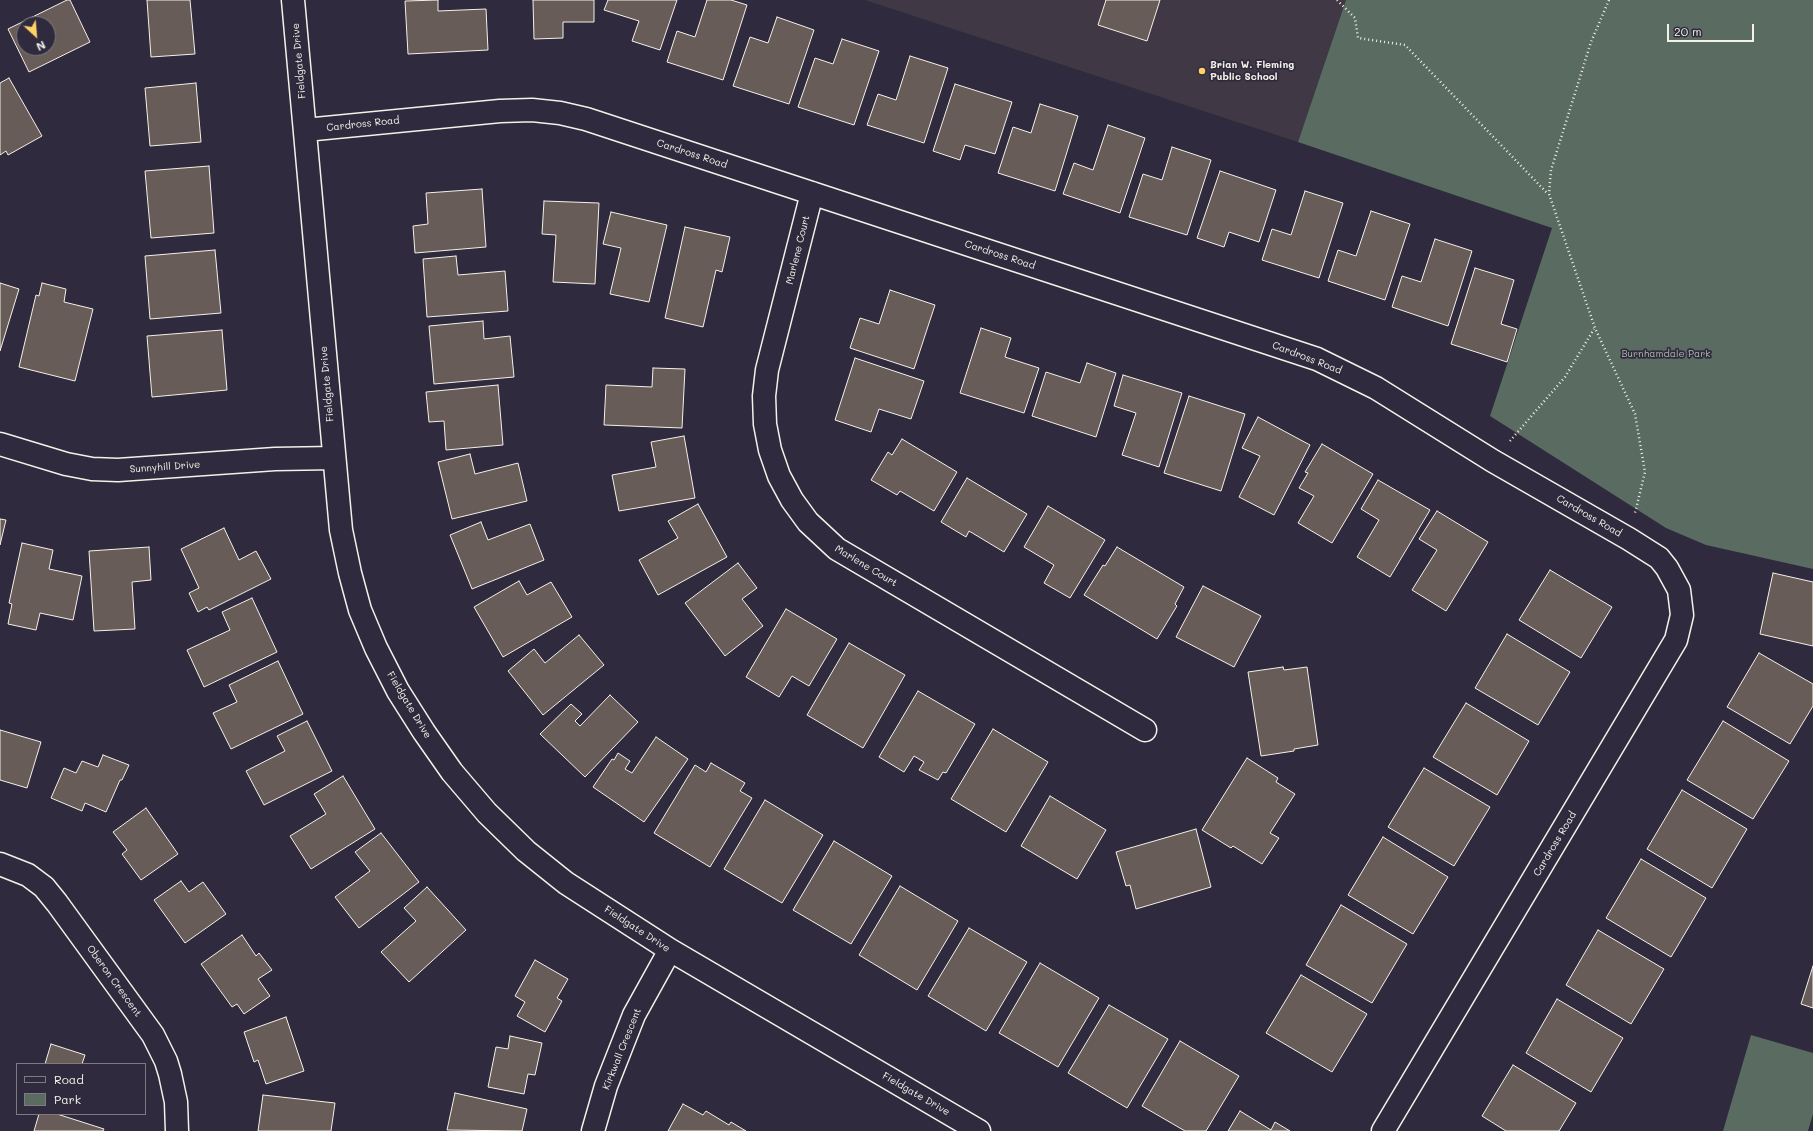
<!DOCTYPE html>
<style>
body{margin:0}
#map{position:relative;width:1813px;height:1131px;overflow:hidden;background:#2f2a3d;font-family:Mali,sans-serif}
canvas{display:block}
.legend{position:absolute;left:16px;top:1063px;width:130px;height:52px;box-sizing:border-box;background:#2f2a3d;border:1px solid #7e7a81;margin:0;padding:5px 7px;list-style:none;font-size:12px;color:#f4f1e8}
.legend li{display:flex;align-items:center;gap:8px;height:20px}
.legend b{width:20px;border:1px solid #7e7a81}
.north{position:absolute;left:16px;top:16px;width:40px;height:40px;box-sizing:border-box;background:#2f2a3d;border:1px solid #7e7a81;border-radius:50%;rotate:154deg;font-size:11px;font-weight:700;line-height:16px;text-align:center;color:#f4f1e8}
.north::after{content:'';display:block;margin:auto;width:14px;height:18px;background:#ffd166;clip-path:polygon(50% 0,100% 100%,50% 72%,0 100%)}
.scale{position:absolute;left:1667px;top:24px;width:87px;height:18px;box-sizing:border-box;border:2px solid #f4f1e8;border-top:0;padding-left:5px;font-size:12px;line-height:14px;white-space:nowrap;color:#f4f1e8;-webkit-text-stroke:3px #2f2a3d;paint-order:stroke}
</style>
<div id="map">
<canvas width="1813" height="1131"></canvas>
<ul class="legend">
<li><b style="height:5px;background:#2f2a3d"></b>Road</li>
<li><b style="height:11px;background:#5a6b62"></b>Park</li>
</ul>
<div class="north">N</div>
<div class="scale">20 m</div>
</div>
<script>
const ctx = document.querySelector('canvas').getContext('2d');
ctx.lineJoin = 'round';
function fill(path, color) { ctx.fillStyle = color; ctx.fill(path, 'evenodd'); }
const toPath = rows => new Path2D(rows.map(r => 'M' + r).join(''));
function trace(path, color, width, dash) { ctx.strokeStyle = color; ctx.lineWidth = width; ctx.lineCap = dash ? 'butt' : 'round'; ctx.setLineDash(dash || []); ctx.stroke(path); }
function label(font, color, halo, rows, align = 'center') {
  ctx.font = font + ' Mali,sans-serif'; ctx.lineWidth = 3.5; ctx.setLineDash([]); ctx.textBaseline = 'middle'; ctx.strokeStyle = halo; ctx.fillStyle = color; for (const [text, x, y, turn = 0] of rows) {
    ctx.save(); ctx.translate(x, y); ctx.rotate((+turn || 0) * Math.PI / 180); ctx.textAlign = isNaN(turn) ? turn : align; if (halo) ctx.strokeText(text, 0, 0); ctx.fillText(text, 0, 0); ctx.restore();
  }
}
fill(toPath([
 [865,0,1346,0,1298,142]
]), '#403945');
fill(toPath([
 [1346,0,1813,0,1813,569,1706,545,1666,528,1490,416,1552,228,1298,142],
 [1751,1035,1813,1053,1813,1114,1808,1131,1723,1131]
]), '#5a6b62');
const building = toPath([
 [67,0,70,0,90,42,29,72,8,29,67,0],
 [24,24,48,24,48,48,24,48,24,24],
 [147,0,190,0,195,54,151,57,147,0],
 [438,0,438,11,486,9,488,50,408,54,405,1,438,0],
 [533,0,594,0,594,22,563,22,563,38,534,39,533,0],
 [608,0,677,0,660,50,632,41,639,21,604,10,608,0],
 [707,0,731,0,747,5,723,80,667,62,677,31,695,37,707,0],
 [1106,0,1160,0,1147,41,1098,25,1106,0],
 [777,17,814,30,789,104,733,86,750,37,768,43,777,17],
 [842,39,879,51,854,125,798,107,815,58,833,64,842,39],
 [910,56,948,68,924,143,867,125,878,94,896,100,910,56],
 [9,78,42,136,8,155,6,151,0,155,0,83,9,78],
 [196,83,201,142,150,146,145,88,196,83],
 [955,84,1012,102,995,154,965,145,960,160,933,151,955,84],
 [1040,104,1078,116,1055,191,998,173,1013,127,1031,133,1040,104],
 [1108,125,1145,138,1120,213,1063,194,1074,163,1093,170,1108,125],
 [1172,147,1211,160,1187,235,1129,217,1143,174,1162,180,1172,147],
 [209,166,214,233,151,238,145,171,209,166],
 [1220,171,1276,190,1259,242,1229,232,1224,247,1197,238,1220,171],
 [482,189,486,247,415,253,413,226,428,224,426,193,482,189],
 [1305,191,1343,203,1319,278,1262,260,1272,229,1291,235,1305,191],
 [544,201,599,203,595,284,553,282,556,235,542,234,544,201],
 [1371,211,1410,224,1385,300,1328,281,1338,250,1356,256,1371,211],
 [611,212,667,225,649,302,610,294,621,248,603,244,611,212],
 [685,227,730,237,722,272,716,270,703,327,665,318,685,227],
 [1435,239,1472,251,1448,326,1392,307,1402,276,1421,282,1435,239],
 [215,250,221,313,150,319,145,256,215,250],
 [456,256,458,275,505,271,508,311,427,317,423,259,456,256],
 [1475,268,1514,280,1501,324,1517,329,1507,362,1451,344,1475,268],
 [0,283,19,289,0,351,0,283],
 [42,283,66,289,64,302,93,309,75,381,19,367,36,295,39,296,42,283],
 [890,290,935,305,914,369,850,348,860,318,879,324,890,290],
 [483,321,484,339,510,336,514,377,434,384,429,326,483,321],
 [981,328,1011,338,1005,357,1039,368,1024,413,960,393,981,328],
 [222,330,227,390,152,397,147,336,222,330],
 [855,358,924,381,911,419,879,409,871,432,835,420,855,358],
 [1087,363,1116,373,1096,437,1032,416,1046,372,1080,383,1087,363],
 [653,368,685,369,682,428,604,425,606,385,652,387,653,368],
 [1123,375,1182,393,1159,467,1122,455,1136,413,1114,406,1123,375],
 [498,385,503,445,446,450,444,421,429,422,426,392,498,385],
 [1189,396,1245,414,1221,491,1164,473,1189,396],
 [1258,417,1310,445,1274,515,1239,497,1260,456,1242,448,1258,417],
 [684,436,695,498,619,511,612,475,656,467,651,442,684,436],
 [902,439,957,472,934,511,900,491,897,495,871,480,888,452,892,455,902,439],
 [1322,444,1373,474,1332,543,1298,523,1314,496,1299,488,1308,473,1305,472,1322,444],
 [470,454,475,474,518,463,527,501,452,519,438,462,470,454],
 [967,478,1027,514,1004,552,969,531,966,537,941,522,967,478],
 [1378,480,1430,510,1390,577,1357,557,1379,520,1361,509,1378,480],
 [698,504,727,557,658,595,639,560,678,538,668,521,698,504],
 [1048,506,1105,540,1070,598,1044,583,1054,565,1024,547,1048,506],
 [1437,511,1488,542,1446,611,1412,590,1437,550,1419,539,1437,511],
 [0,519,6,520,0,545,0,519],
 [481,522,488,540,530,524,544,560,472,589,450,535,481,522],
 [224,528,239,560,256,551,271,579,209,610,207,607,198,612,189,593,199,588,181,549,224,528],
 [22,543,53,550,49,569,82,576,73,620,40,613,36,630,8,624,12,604,9,603,22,543],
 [149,547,151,580,132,582,135,629,94,631,89,551,149,547],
 [1117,547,1184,587,1175,604,1177,606,1157,639,1084,595,1103,565,1105,566,1117,547],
 [738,563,757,588,742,599,763,626,725,656,685,603,738,563],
 [1550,570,1612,607,1581,658,1519,620,1550,570],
 [1773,573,1813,582,1813,646,1760,634,1773,573],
 [519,581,527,595,551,582,572,617,503,657,474,607,519,581],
 [1203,586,1261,616,1234,667,1176,637,1203,586],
 [252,598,277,652,204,687,187,650,230,630,222,612,252,598],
 [786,609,837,639,809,686,792,676,779,697,746,677,786,609],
 [1507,634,1570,672,1538,725,1475,688,1507,634],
 [579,635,604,665,543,715,508,671,534,649,545,663,579,635],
 [849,643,905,675,863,748,807,715,849,643],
 [1759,653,1813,684,1813,706,1790,744,1727,707,1759,653],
 [278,661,303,714,231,749,213,713,237,702,229,685,278,661],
 [1283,667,1284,670,1307,667,1318,745,1294,749,1294,751,1261,756,1248,672,1283,667],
 [918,691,975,724,946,773,943,772,938,780,919,770,924,762,914,756,904,772,879,757,918,691],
 [610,695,638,722,585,777,540,734,571,704,582,714,575,721,580,726,610,695],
 [1466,703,1529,741,1497,795,1433,757,1466,703],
 [307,721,332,771,264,805,246,771,285,751,277,736,307,721],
 [1723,721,1789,761,1753,819,1687,780,1723,721],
 [993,729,1048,762,1006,832,951,799,993,729],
 [0,730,41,742,27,788,0,780,0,730],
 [656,737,688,759,644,822,593,787,612,759,614,760,618,753,630,761,625,769,632,773,656,737],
 [103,755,129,765,122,780,120,780,106,812,85,803,82,811,51,798,64,768,76,773,82,761,98,767,103,755],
 [1247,758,1278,778,1276,782,1295,794,1270,833,1279,838,1262,864,1233,846,1231,848,1202,830,1247,758],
 [711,763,745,783,740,791,752,798,710,867,654,833,695,765,706,772,711,763],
 [1424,768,1490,807,1454,866,1388,827,1424,768],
 [343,776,375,829,311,869,290,836,326,814,314,794,343,776],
 [1682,790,1747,829,1712,888,1647,849,1682,790],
 [1050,796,1106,830,1077,879,1021,846,1050,796],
 [765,800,823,835,782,903,724,869,765,800],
 [146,808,178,854,141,880,122,854,127,850,113,832,146,808],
 [1196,829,1211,887,1136,909,1130,885,1126,886,1116,852,1196,829],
 [381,833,419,882,359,928,335,897,370,871,355,852,381,833],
 [1383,837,1448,877,1413,934,1348,895,1383,837],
 [834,841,892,876,851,944,793,910,834,841],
 [1641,859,1706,898,1671,957,1606,918,1641,859],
 [181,881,189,892,203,882,226,914,185,943,154,900,181,881],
 [900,886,958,921,917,990,859,955,900,886],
 [427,887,466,930,409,982,381,952,416,921,404,908,427,887],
 [1341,905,1407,944,1372,1003,1306,965,1341,905],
 [969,928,1027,962,986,1031,928,996,969,928],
 [1598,930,1664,969,1631,1024,1566,985,1598,930],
 [242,935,256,956,259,953,272,970,258,979,270,996,244,1014,237,1004,232,1007,201,964,242,935],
 [535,960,568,979,557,998,562,1001,545,1032,517,1016,525,1002,515,996,535,960],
 [1040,963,1099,998,1058,1067,999,1033,1040,963],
 [1813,966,1813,1008,1801,1004,1813,966],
 [1301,975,1367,1014,1332,1072,1266,1033,1301,975],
 [1557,999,1623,1038,1591,1092,1526,1053,1557,999],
 [1109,1005,1168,1039,1127,1108,1068,1073,1109,1005],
 [286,1017,304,1071,266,1084,258,1060,254,1062,244,1032,286,1017],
 [510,1036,542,1043,535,1075,528,1074,524,1094,488,1087,496,1047,508,1049,510,1036],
 [1180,1041,1239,1076,1206,1131,1185,1131,1142,1106,1180,1041],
 [51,1044,85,1055,82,1064,45,1064,51,1044],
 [1513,1065,1576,1103,1559,1131,1506,1131,1482,1116,1513,1065],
 [455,1093,527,1109,522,1131,447,1130,455,1093],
 [263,1095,335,1103,331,1131,258,1131,263,1095],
 [683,1104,703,1115,706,1111,729,1125,731,1122,746,1131,668,1131,683,1104],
 [1240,1111,1271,1130,1275,1122,1290,1131,1228,1131,1240,1111],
 [39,1114,57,1114,104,1129,103,1131,34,1131,39,1114]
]);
fill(building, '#675c57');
trace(building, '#f4f1e8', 1);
const minor = toPath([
 [293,0,341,530,350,573,360,610,376,648,398,691,424,732,452,772,487,813,526,851,566,883,670,950,979,1131],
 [305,130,500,111,532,110,560,113,586,119,1317,359,1376,388,1493,461,1629,539,1659,558,1667,568,1679,590,1682,615,1676,640,1383,1131],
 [812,193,767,370,764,396,765,424,770,450,779,476,792,500,808,522,837,549,1145,730],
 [0,444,66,464,92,469,118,470,275,459,334,458],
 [0,864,28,875,44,887,57,903,153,1035,166,1061,170,1074,176,1102,177,1131],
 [593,1131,606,1086,634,1015,670,950]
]);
trace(minor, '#f4f1e8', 25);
trace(toPath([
 [1337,0,1355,18,1358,38,1405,45,1548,194],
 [1609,0,1591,42,1551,170,1549,194,1595,328,1635,414,1645,472,1635,513],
 [1510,441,1565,377,1594,329]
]), '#f4f1e8', 2.5, [1, 3]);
trace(minor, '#2f2a3d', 22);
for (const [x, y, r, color] of [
 [1202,71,4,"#ffd166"]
]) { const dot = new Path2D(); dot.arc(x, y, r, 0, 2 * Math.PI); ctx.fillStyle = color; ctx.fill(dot); trace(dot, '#2f2a3d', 1.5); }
label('10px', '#f4f1e8', '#2f2a3d', [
 ["Fieldgate Drive",299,61,-95],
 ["Cardross Road",363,124,-6],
 ["Cardross Road",692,154,18],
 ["Marlene Court",798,250,-76],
 ["Cardross Road",1000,255,18],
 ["Cardross Road",1307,358,21],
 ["Fieldgate Drive",327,384,-95],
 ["Sunnyhill Drive",165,467,-4],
 ["Cardross Road",1589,516,30],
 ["Marlene Court",866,566,31],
 ["Fieldgate Drive",409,705,59],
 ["Cardross Road",1555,844,-59],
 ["Fieldgate Drive",637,929,33],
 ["Oberon Crescent",114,981,54],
 ["Kirkwall Crescent",622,1049,-68],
 ["Fieldgate Drive",916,1094,30]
]);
label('bold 10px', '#f4f1e8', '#2f2a3d', [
 ["Brian W. Fleming",1210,65],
 ["Public School",1210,77]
], 'left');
label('10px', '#afb5ac', '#2f2a3d', [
 ["Burnhamdale Park",1666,354]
]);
</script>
